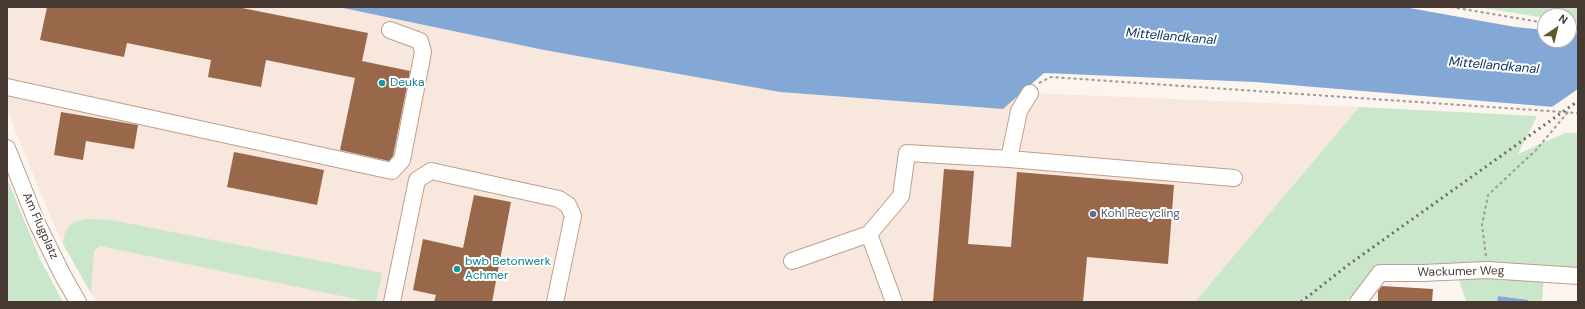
<!DOCTYPE html>
<style>
body{margin:0}
#map{position:relative;width:1585px;height:309px;overflow:hidden;background:#fbf4ef;font-family:"DM Sans",sans-serif}
canvas{display:block}
.frame{position:absolute;inset:0;border:8px solid #463931;pointer-events:none}
.north{position:absolute;left:1537px;top:8px;width:40px;height:40px;box-sizing:border-box;background:#fff;border:1px solid #b5b0ad;border-radius:50%;rotate:35deg;font-size:11px;font-weight:700;line-height:16px;text-align:center;color:#463931}
.north::after{content:'';display:block;margin:auto;width:14px;height:18px;background:#595d2b;clip-path:polygon(50% 0,100% 100%,50% 72%,0 100%)}
</style>
<div id="map">
<canvas width="1585" height="309"></canvas>
<div class="frame"></div>
<div class="north">N</div>
</div>
<script>
const ctx = document.querySelector('canvas').getContext('2d');
ctx.lineJoin = 'round';
function fill(path, color) { ctx.fillStyle = color; ctx.fill(path, 'evenodd'); }
const toPath = rows => new Path2D(rows.map(r => 'M' + r).join(''));
function trace(path, color, width, dash) { ctx.strokeStyle = color; ctx.lineWidth = width; ctx.lineCap = dash ? 'butt' : 'round'; ctx.setLineDash(dash || []); ctx.stroke(path); }
function label(font, color, halo, rows, align = 'center') {
  ctx.font = font + ' "DM Sans",sans-serif'; ctx.lineWidth = 4; ctx.setLineDash([]); ctx.textBaseline = 'middle'; ctx.strokeStyle = halo; ctx.fillStyle = color; for (const [text, x, y, turn = 0] of rows) {
    ctx.save(); ctx.translate(x, y); ctx.rotate((+turn || 0) * Math.PI / 180); ctx.textAlign = isNaN(turn) ? turn : align; if (halo) ctx.strokeText(text, 0, 0); ctx.fillText(text, 0, 0); ctx.restore();
  }
}
fill(toPath([
 [7,7,338,7,544,50,780,92,1002,109,1020,93,1030,93,1359,107,1195,302,96,302,63,244,47,208,7,110]
]), '#f7e7dd');
fill(toPath([
 [1478,7,1578,7,1578,23,1569,22,1569,16,1545,16,1545,18],
 [1359,107,1537,116,1518,154,1565,133,1578,133,1578,276,1544,274,1542,302,1528,302,1528,300,1498,296,1497,302,1466,302,1457,273,1377,274,1345,302,1195,302],
 [7,178,40,259,63,302,7,302],
 [84,219,111,220,382,273,376,302,370,302,100,246,94,251,91,293,63,244,65,233,71,224]
]), '#cae7cb');
fill(toPath([
 [338,7,1404,7,1515,27,1545,30,1545,40,1569,40,1569,32,1578,33,1578,109,1255,82,1044,73,1003,109,780,92,544,50],
 [1498,296,1528,300,1528,302,1497,302]
]), '#83a8d6');
fill(toPath([
 [1578,89,1578,108,1574,111,1549,109]
]), '#fbf4ef');
fill(toPath([
 [47,7,237,7,368,33,362,61,410,71,393,156,389,161,340,150,355,78,266,60,261,87,208,77,211,60,127,43,124,57,40,40],
 [61,112,138,125,134,149,86,141,83,160,54,155],
 [234,152,324,170,317,205,227,187],
 [944,169,974,171,968,244,1011,247,1017,172,1174,185,1168,264,1087,257,1083,302,933,302],
 [474,195,511,202,492,302,434,302,436,295,413,290,423,239,463,248],
 [1382,286,1433,289,1432,302,1378,302,1378,291]
]), '#996749');
const minor = toPath([
 [7,87,392,171,402,160,423,52,420,41,390,30],
 [7,148,37,223,62,274,78,302],
 [1009,159,1019,111,1030,93],
 [869,234,901,196,907,153,1009,159,1234,178],
 [792,261,869,234,894,302],
 [392,302,417,180,431,171,559,199,568,205,573,216,555,302],
 [1358,302,1380,273,1423,273,1487,270,1578,276]
]);
trace(minor, '#be9f8b', 18);
trace(toPath([
 [1451,7,1545,23],
 [1569,27,1578,28],
 [1039,83,1051,77,1578,113],
 [1486,256,1482,225,1488,195,1536,150,1568,112]
]), '#a29892', 2, [3, 3]);
trace(minor, '#fff', 16);
trace(toPath([
 [1301,302,1348,265,1578,101]
]), '#756a62', 3, [2, 4]);
for (const [x, y, r, color] of [
 [382,83,4,"#0f9aa8"],
 [1093,214,4,"#5c6f8a"],
 [457,269,4,"#0f9aa8"]
]) { const dot = new Path2D(); dot.arc(x, y, r, 0, 2 * Math.PI); ctx.fillStyle = color; ctx.fill(dot); trace(dot, '#fff', 1.5); }
label('12px', '#0d838f', '#fff', [
 ["Deuka",390,83],
 ["bwb Betonwerk",465,262],
 ["Achmer",465,276]
], 'left');
label('12px', '#4e5e75', '#fff', [
 ["Kohl Recycling",1101,214]
], 'left');
label('12px', '#463931', '#fff', [
 ["Am Flugplatz",40,226,66],
 ["Wackumer Weg",1461,272,-1]
]);
label('italic 13px', '#0c335d', '#fff', [
 ["Mittellandkanal",1171,37,5],
 ["Mittellandkanal",1494,66,5]
]);
</script>
